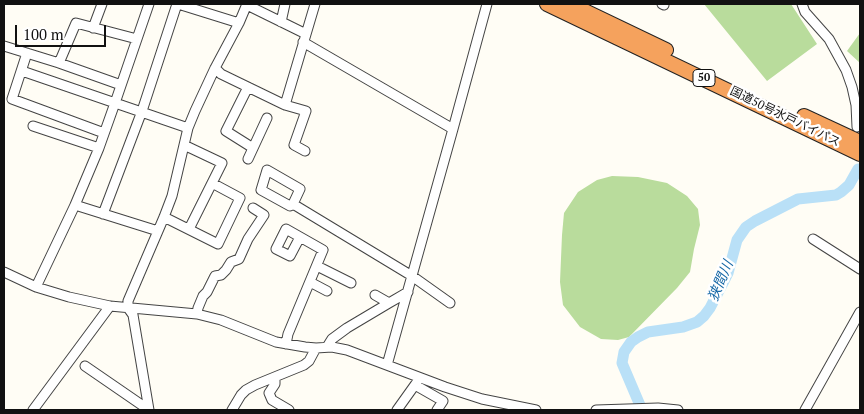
<!DOCTYPE html>
<meta charset="utf-8">
<style>
body{margin:0}
#map{position:relative;width:864px;height:414px;overflow:hidden;background:#fffdf5;font-family:"PT Serif",serif}
canvas{display:block}
.frame{position:absolute;inset:0;border:5px solid #111;pointer-events:none}
.scale{position:absolute;left:15px;top:25px;width:91px;height:22px;box-sizing:border-box;border:2px solid #111;border-top:0;padding-left:6px;font-size:15px;line-height:18px;white-space:nowrap;color:#111;-webkit-text-stroke:4px #fff;paint-order:stroke}
</style>
<div id="map">
<canvas width="864" height="414"></canvas>
<div class="frame"></div>
<div class="scale">100 m</div>
</div>
<script>
const ctx = document.querySelector('canvas').getContext('2d');
ctx.lineJoin = 'round';
function fill(path, color) { ctx.fillStyle = color; ctx.fill(path, 'evenodd'); }
const toPath = rows => new Path2D(rows.map(r => 'M' + r).join(''));
function trace(path, color, width, dash) { ctx.strokeStyle = color; ctx.lineWidth = width; ctx.lineCap = dash ? 'butt' : 'round'; ctx.setLineDash(dash || []); ctx.stroke(path); }
function label(font, color, halo, rows, align = 'center') {
  ctx.font = font + ' "PT Serif","Noto Sans JP",serif'; ctx.lineWidth = 5; ctx.setLineDash([]); ctx.textBaseline = 'middle'; ctx.strokeStyle = halo; ctx.fillStyle = color; for (const [text, x, y, turn = 0] of rows) {
    ctx.save(); ctx.translate(x, y); ctx.rotate((+turn || 0) * Math.PI / 180); ctx.textAlign = isNaN(turn) ? turn : align; if (halo) ctx.strokeText(text, 0, 0); ctx.fillText(text, 0, 0); ctx.restore();
  }
}
fill(toPath([
 [704,4,791,4,817,44,767,81],
 [860,33,860,63,847,51],
 [612,176,638,177,667,183,687,196,698,209,700,225,694,249,690,272,677,288,629,337,618,340,601,339,580,327,563,305,560,282,562,235,564,213,578,192,597,180]
]), '#b9dc9c');
trace(toPath([
 [642,410,622,363,624,352,631,342,638,337,648,332,683,327,697,322,704,316,710,308,723,283,728,273,737,240,746,227,755,221,798,199,836,195,841,192,849,185,858,169]
]), '#b9e0f7', 11);
const minor = toPath([
 [149,4,115,103,99,148,75,205,158,231],
 [178,4,239,23],
 [662,4,664,5],
 [802,4,805,12,829,39,846,70,852,87,856,105,857,127],
 [247,5,306,34],
 [281,22,285,4],
 [93,28,102,4],
 [303,42,453,129],
 [4,46,59,63,121,85],
 [27,53,12,99,104,133],
 [59,63,76,23,137,39],
 [215,68,221,74,285,105,315,4],
 [22,71,188,128],
 [248,87,226,131,253,148],
 [285,105,306,111,294,145,305,151],
 [33,126,99,148],
 [184,145,222,163,189,229],
 [248,159,267,118],
 [293,204,290,206,261,190,267,170,300,189,293,204,412,276,450,303],
 [103,214,142,111,177,4],
 [164,217,218,244,240,198,212,183],
 [813,239,860,269],
 [317,266,351,283],
 [4,272,36,287,69,297,110,306,197,314,221,320,276,342,305,347,316,348,332,347,347,350,445,387,482,399,536,410],
 [310,282,327,291],
 [36,287,75,205],
 [375,295,389,303],
 [197,314,198,308,203,296,207,292,215,276,221,275,226,270,231,262,239,259,248,239,264,215,253,208],
 [286,344,288,334,323,250,286,229,276,249,290,256,300,237],
 [327,347,332,339,347,328,389,303,408,292],
 [387,365,453,129,487,4],
 [85,366,149,410],
 [275,377,275,384,269,393,272,400,289,410],
 [415,385,443,401,437,410],
 [33,410,110,306],
 [149,410,133,315,128,308,128,301,164,217,172,196,188,128,195,111,215,68,239,23,247,4],
 [232,410,241,395,246,390,255,385,304,365,309,361,316,348],
 [397,410,417,382],
 [596,410,658,408,678,410],
 [805,410,860,312]
]);
const highway = toPath([
 [547,4,860,154],
 [570,4,666,50],
 [804,116,860,142]
]);
trace(minor, '#444', 11);
trace(highway, '#222', 16);
trace(minor, '#fff', 9);
trace(highway, '#f5a25d', 14);
for (const [x, y, w] of [
 [704,78,22]
]) { const box = new Path2D(); box.roundRect(x - w / 2, y - 8.5, w, 17, 4); ctx.fillStyle = '#fff'; ctx.fill(box); trace(box, '#111', 1); }
label('bold 11px', '#111', null, [
 ["50",704,78]
]);
label('12px', '#111', '#fff', [
 ["国道50号水戸バイパス",785,117,26]
]);
label('italic 14px', '#1768a6', '#fff', [
 ["狭間川",721,281,-67]
]);
</script>
